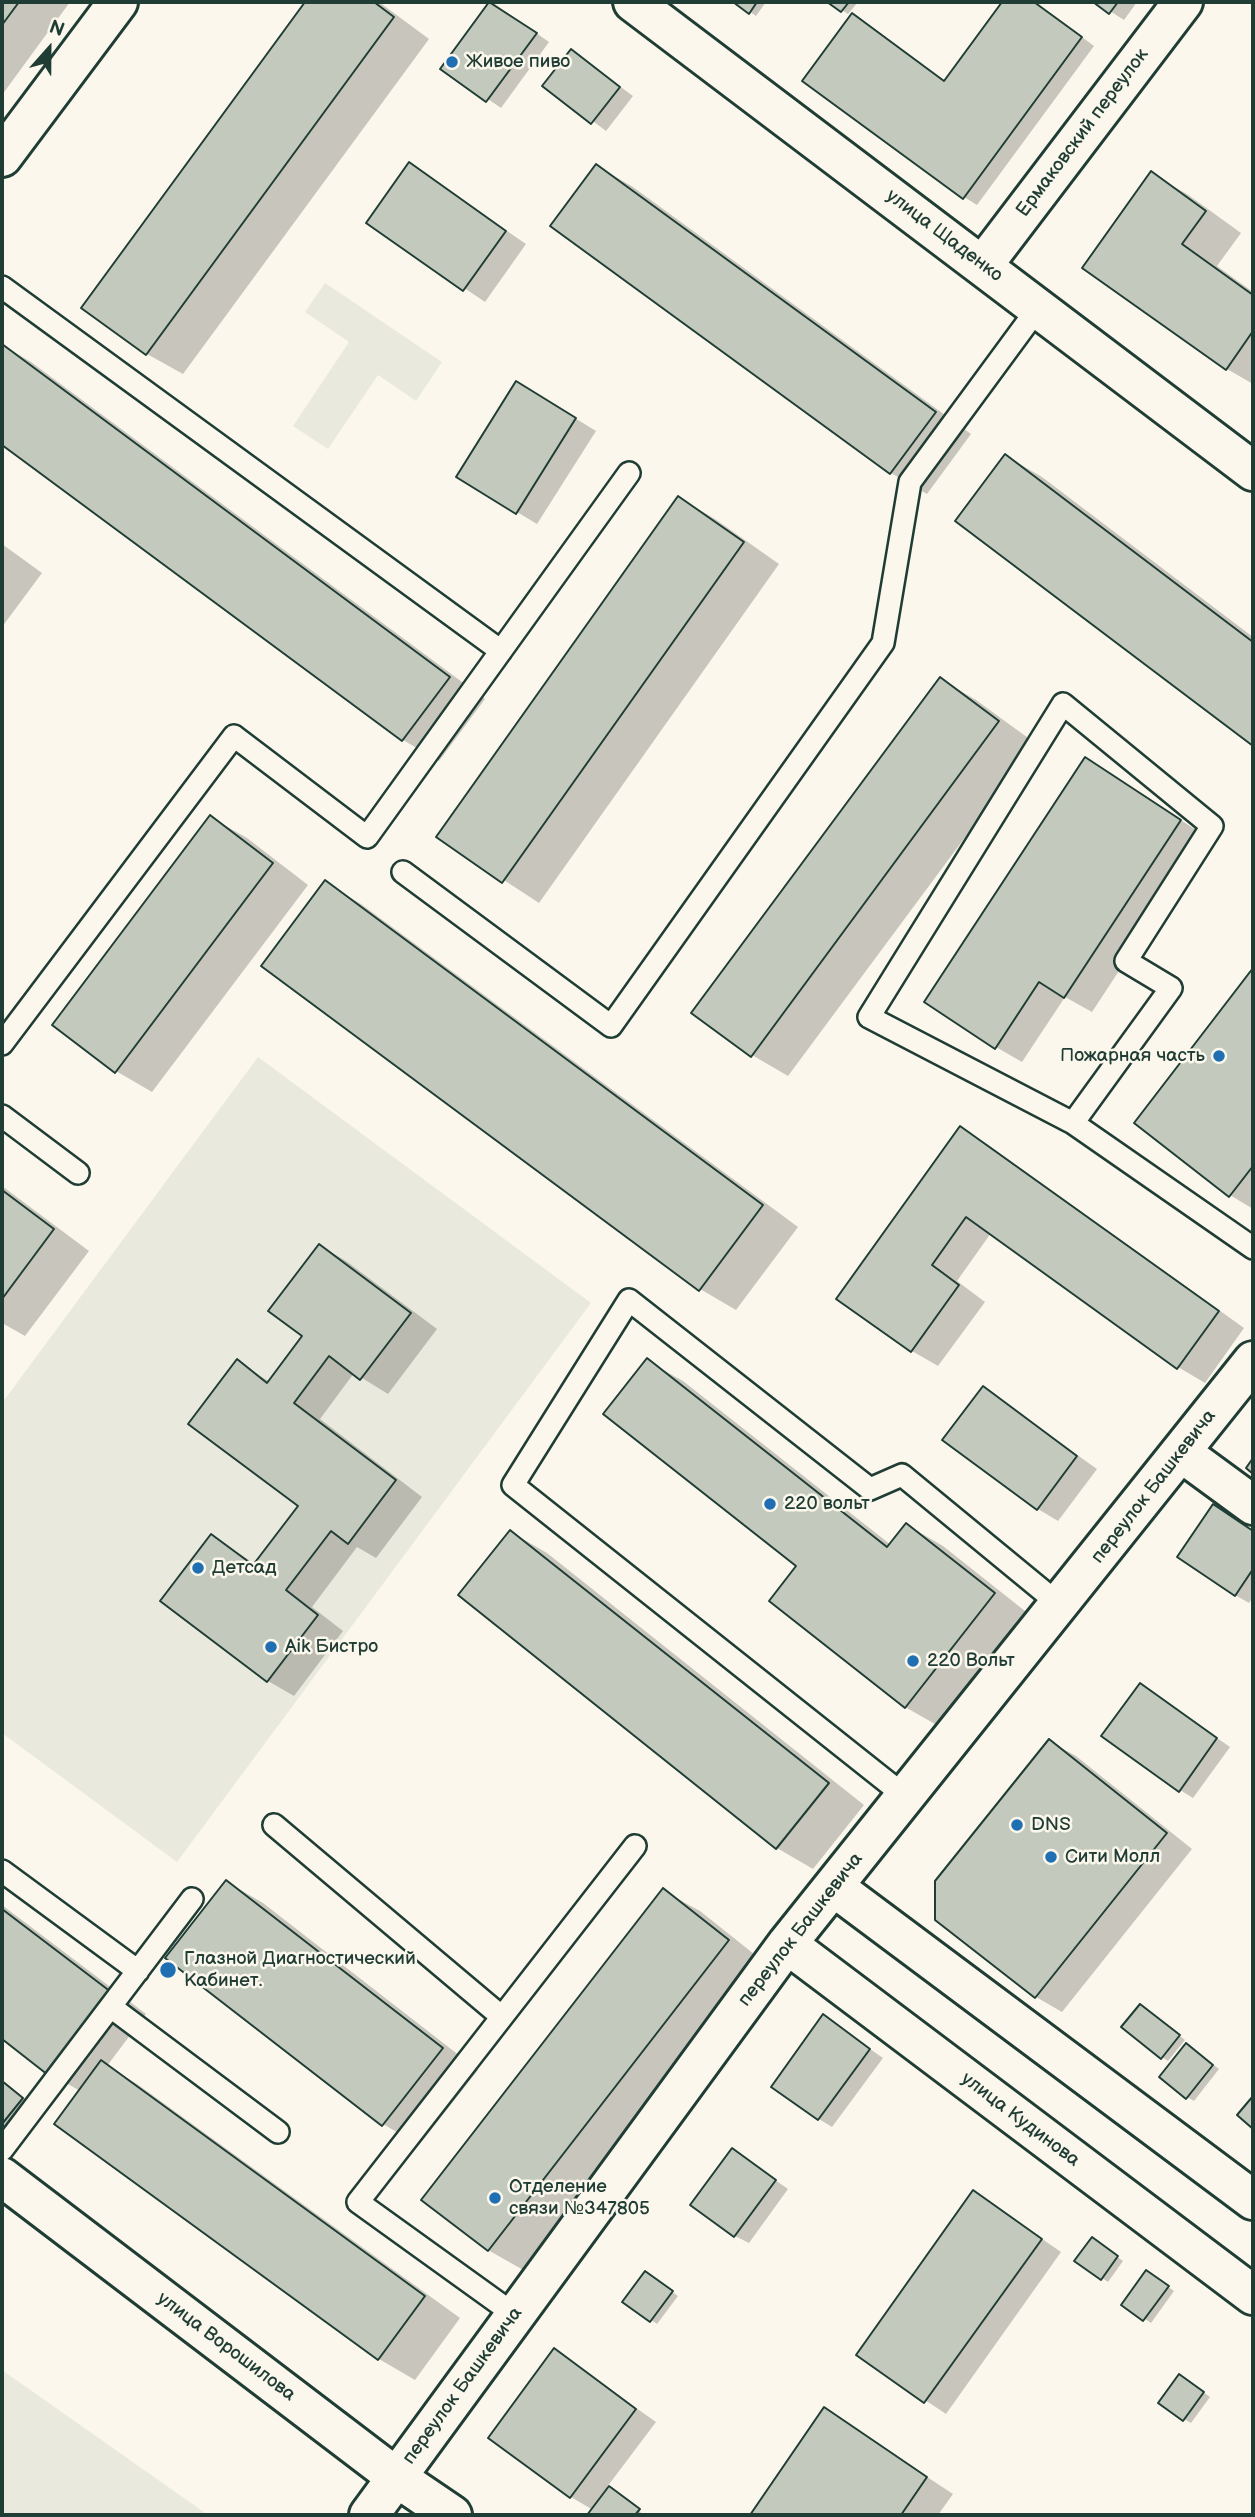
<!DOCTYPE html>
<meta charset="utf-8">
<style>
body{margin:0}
#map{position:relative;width:1255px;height:2517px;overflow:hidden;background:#fbf7ec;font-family:"Balsamiq Sans",sans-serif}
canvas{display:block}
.frame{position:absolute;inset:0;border:4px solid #1f3d34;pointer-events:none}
.north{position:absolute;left:14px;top:14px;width:70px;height:70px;-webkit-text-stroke:5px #fbf7ec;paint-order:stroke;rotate:21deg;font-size:19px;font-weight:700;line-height:28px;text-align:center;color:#1f3d34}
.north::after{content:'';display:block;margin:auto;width:24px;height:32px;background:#1f3d34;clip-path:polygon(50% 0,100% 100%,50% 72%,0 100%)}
</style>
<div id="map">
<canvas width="1255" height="2517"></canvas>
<div class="frame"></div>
<div class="north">N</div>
</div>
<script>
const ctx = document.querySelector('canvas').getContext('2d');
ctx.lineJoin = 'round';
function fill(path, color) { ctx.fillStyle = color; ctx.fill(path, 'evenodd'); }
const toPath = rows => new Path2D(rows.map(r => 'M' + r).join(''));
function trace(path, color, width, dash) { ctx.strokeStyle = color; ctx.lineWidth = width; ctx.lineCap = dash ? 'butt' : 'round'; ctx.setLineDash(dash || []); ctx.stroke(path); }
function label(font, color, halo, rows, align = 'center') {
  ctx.font = font + ' "Balsamiq Sans",sans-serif'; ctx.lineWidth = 5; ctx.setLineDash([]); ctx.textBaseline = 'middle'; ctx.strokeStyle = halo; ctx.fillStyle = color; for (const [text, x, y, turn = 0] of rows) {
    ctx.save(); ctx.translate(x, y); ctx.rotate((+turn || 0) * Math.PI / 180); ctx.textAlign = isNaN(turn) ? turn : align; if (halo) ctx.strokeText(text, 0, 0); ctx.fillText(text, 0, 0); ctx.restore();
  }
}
fill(toPath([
 [325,283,442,362,416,401,378,375,328,449,293,426,349,342,305,312],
 [258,1057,591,1303,177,1862,2,1733,2,1403],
 [2,2370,208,2515,2,2515]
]), '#eae9de');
fill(toPath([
 [2,2,70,2,2,95],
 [308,2,379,2,429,39,183,374,147,354,83,307],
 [492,2,549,42,501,108,443,68],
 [736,2,766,2,756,16],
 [830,2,858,2,848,14],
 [1004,2,1035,2,1094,46,977,205,964,197,866,24,945,82],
 [1096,2,1137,2,1124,20],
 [572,51,633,96,606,131,545,85],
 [409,164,526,244,485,302,368,223],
 [597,166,633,187,971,434,927,494,891,473],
 [1151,174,1187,194,1241,233,1217,266,1253,292,1253,384,1227,369],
 [2,345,31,362,485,699,439,761,403,740,2,443],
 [537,395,596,431,537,524,517,512],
 [1006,456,1042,477,1253,637,1253,744,957,521],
 [679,498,715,519,779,564,539,903,438,837],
 [2,544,42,573,2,627],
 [940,679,976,700,1035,743,788,1076,752,1055],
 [1086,759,1207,837,1092,1012,1065,997,1022,1062,996,1047],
 [210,817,247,838,308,885,152,1092,116,1071],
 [325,883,361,904,798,1227,736,1310,700,1289],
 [1253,971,1253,1209,1230,1195,1136,1123],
 [960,1129,987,1144,1244,1328,1205,1383,1178,1367,991,1233,957,1281,985,1302,938,1366,912,1351],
 [2,1186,89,1251,25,1336,2,1323],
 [320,1246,346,1261,437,1329,388,1394,354,1373,320,1419,422,1497,376,1558,357,1547,312,1607,343,1631,294,1696,268,1681,212,1536,255,1564,300,1506,237,1362,270,1382,304,1336],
 [647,1361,683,1381,891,1545,907,1525,943,1546,1030,1615,942,1728,905,1707],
 [983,1388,1097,1469,1058,1521,1038,1509],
 [1227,1514,1253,1532,1253,1597,1249,1603,1235,1595],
 [511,1532,547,1553,864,1805,813,1869,777,1848],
 [1140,1685,1230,1747,1193,1798,1180,1790],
 [1049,1741,1076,1756,1192,1849,1062,2012,1036,1997],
 [227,1882,263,1903,478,2070,419,2145,383,2124],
 [663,1891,700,1911,764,1962,525,2271,488,2250],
 [2,1905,146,2014,107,2066,137,2084,460,2318,415,2380,379,2359,57,2124,80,2091,49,2073,2,2037],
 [1147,2010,1185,2040,1168,2061,1162,2057],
 [824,2017,883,2058,832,2127,819,2119],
 [1193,2049,1219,2069,1194,2101,1187,2097],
 [2,2080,35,2107,15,2133,2,2125],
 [732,2150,788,2189,749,2243,735,2236],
 [974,2192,1061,2252,946,2414,858,2355],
 [1098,2243,1123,2261,1108,2282,1102,2278],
 [1153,2276,1174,2291,1151,2323,1123,2304],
 [652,2277,678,2296,657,2324,625,2301],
 [555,2351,656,2422,607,2487,644,2515,589,2515,593,2510,571,2497],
 [1186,2380,1210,2397,1191,2423,1184,2419],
 [824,2409,953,2494,938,2515,752,2515]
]), '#0003');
const building = toPath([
 [2,2,19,2,2,25,2,2],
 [305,2,374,2,394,17,146,355,81,308,305,2],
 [489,2,537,33,486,102,440,69,489,2],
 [733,2,757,2,749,14,733,2],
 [827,2,849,2,841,12,827,2],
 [1002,2,1034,2,1082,37,963,199,802,81,852,13,944,81,1002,2],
 [1093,2,1118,2,1109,14,1093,2],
 [571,49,620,87,591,124,542,86,571,49],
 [409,162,506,231,463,291,366,223,409,162],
 [596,164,936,412,890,474,550,226,596,164],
 [1151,171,1206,211,1182,244,1253,295,1253,331,1226,370,1082,268,1151,171],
 [2,344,450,677,402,741,2,445,2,344],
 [516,381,576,418,516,514,456,477,516,381],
 [1005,454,1253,642,1253,746,955,521,1005,454],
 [678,496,744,542,502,883,436,837,678,496],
 [940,677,999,721,751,1057,691,1013,940,677],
 [1085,757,1181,820,1064,998,1039,982,995,1049,924,1002,1085,757],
 [210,815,273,863,115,1073,52,1025,210,815],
 [325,880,763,1205,699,1291,261,966,325,880],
 [1253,968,1253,1166,1229,1197,1134,1123,1253,968],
 [960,1126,1219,1311,1177,1369,966,1217,932,1265,959,1285,911,1352,836,1299,960,1126],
 [2,1190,54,1229,2,1299,2,1190],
 [319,1244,411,1313,360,1380,329,1356,294,1403,396,1480,348,1544,331,1531,286,1590,318,1615,267,1682,160,1601,211,1534,253,1565,298,1506,188,1424,237,1359,267,1383,302,1336,268,1311,319,1244],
 [647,1358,887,1547,906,1523,995,1593,905,1708,769,1601,796,1566,603,1414,647,1358],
 [983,1386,1077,1456,1037,1510,942,1440,983,1386],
 [1253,1458,1253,1474,1246,1468,1253,1458],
 [1213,1504,1253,1531,1253,1569,1235,1596,1177,1557,1213,1504],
 [510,1530,829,1783,776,1849,458,1595,510,1530],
 [1140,1683,1217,1738,1179,1792,1101,1736,1140,1683],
 [1049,1739,1167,1833,1035,1998,935,1920,935,1881,1049,1739],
 [226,1880,443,2048,382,2126,165,1958,226,1880],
 [663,1888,729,1940,488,2251,421,2200,663,1888],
 [2,1909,111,1992,48,2075,2,2039,2,1909],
 [1140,2004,1180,2035,1161,2059,1121,2027,1140,2004],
 [823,2014,870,2049,818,2120,771,2087,823,2014],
 [1186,2043,1213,2065,1186,2099,1159,2077,1186,2043],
 [101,2060,425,2296,378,2360,54,2124,101,2060],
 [2,2081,23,2098,2,2124,2,2081],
 [1253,2096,1253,2129,1237,2115,1253,2096],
 [732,2148,776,2180,734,2237,690,2205,732,2148],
 [973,2190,1042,2239,924,2403,856,2355,973,2190],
 [1092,2237,1118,2256,1101,2280,1074,2261,1092,2237],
 [1146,2270,1169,2286,1143,2321,1121,2305,1146,2270],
 [645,2271,673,2291,650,2322,622,2302,645,2271],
 [554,2348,636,2409,570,2498,488,2438,554,2348],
 [1179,2374,1204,2392,1183,2421,1158,2403,1179,2374],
 [824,2407,927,2477,901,2515,750,2515,824,2407],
 [609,2486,640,2509,635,2515,587,2515,609,2486]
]);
fill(building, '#c4c9be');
trace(building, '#1f3d34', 2);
const service = toPath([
 [2,287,501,651],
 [403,872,611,1026,883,643,910,482,1038,308],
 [2,1044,234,736,367,837,629,473],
 [2,1116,78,1173],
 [1073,1123,1171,988,1126,961,1212,826,1063,704,869,1017,1073,1123,1253,1248],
 [906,1797,513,1485,629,1300,870,1489,902,1475,1060,1605],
 [274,1825,502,2017],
 [2,1871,138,1971],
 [111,2007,278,2132],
 [2,2150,192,1899],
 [515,2315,358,2202,635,1846]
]);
const minor = toPath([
 [983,265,1183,2],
 [1182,1453,1253,1505],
 [834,1887,1253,2200],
 [787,1944,1253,2295],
 [369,2515,787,1944,1253,1361]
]);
const tertiary = toPath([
 [633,2,1253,471],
 [2,157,118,2],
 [2,2177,396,2477,452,2515]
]);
trace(service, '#1f3d34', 26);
trace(minor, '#1f3d34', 44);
trace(tertiary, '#1f3d34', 44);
trace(service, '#fbf7ec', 21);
trace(minor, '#fbf7ec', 38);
trace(tertiary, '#fbf7ec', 38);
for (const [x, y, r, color] of [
 [452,62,7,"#1f6fb2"],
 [1219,1056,7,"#1f6fb2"],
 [770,1504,7,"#1f6fb2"],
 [198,1568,7,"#1f6fb2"],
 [271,1647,7,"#1f6fb2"],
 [913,1661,7,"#1f6fb2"],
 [1017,1825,7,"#1f6fb2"],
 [1051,1857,7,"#1f6fb2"],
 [168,1970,9,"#1f6fb2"],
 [495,2198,7,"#1f6fb2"]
]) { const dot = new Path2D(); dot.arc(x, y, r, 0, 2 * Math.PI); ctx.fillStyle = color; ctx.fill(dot); trace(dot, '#fbf7ec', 2.5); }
label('19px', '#1f3d34', '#fbf7ec', [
 ["Живое пиво",466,62],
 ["Пожарная часть",1205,1056,"right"],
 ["220 вольт",784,1504],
 ["Детсад",212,1568],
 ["Aik Бистро",285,1647],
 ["220 Вольт",927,1661],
 ["DNS",1031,1825],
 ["Сити Молл",1065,1857],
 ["Глазной Диагностический",184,1959],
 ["Кабинет.",184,1981],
 ["Отделение",509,2187],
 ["связи №347805",509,2209]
], 'left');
label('19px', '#1f3d34', '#fbf7ec', [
 ["Ермаковский переулок",1083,133,-53],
 ["улица Щаденко",944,236,37],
 ["переулок Башкевича",1154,1487,-52],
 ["переулок Башкевича",801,1930,-52],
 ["улица Кудинова",1020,2120,37],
 ["улица Ворошилова",226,2347,37],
 ["переулок Башкевича",463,2386,-54]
]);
</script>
